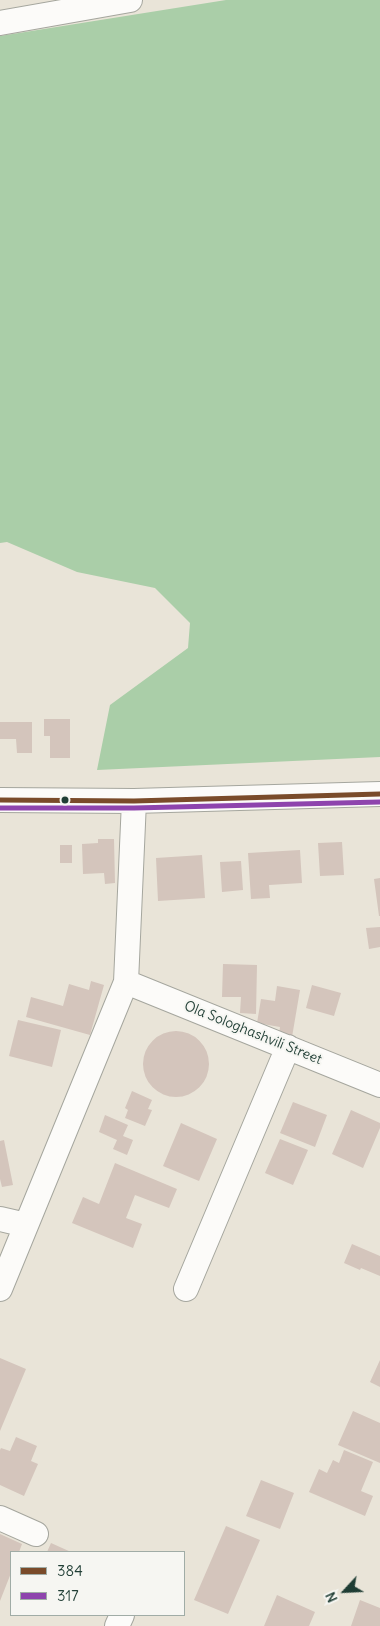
<!DOCTYPE html>
<style>
body{margin:0}
#map{position:relative;width:380px;height:1626px;overflow:hidden;background:#e9e4d8;font-family:Delius,sans-serif}
canvas{display:block}
.legend{position:absolute;left:10px;top:1551px;width:175px;height:65px;box-sizing:border-box;background:#f6f6f2;border:1px solid #a0aca6;margin:0;padding:6px 9px;list-style:none;font-size:15px;color:#1f3d34}
.legend li{display:flex;align-items:center;gap:10px;height:25px}
.legend b{width:25px;border:1px solid #a0aca6}
.north{position:absolute;left:320px;top:1566px;width:50px;height:50px;-webkit-text-stroke:4px #f6f6f2;paint-order:stroke;rotate:245deg;font-size:14px;font-weight:700;line-height:20px;text-align:center;color:#1f3d34}
.north::after{content:'';display:block;margin:auto;width:18px;height:22px;background:#1f3d34;clip-path:polygon(50% 0,100% 100%,50% 72%,0 100%)}
</style>
<div id="map">
<canvas width="380" height="1626"></canvas>
<ul class="legend">
<li><b style="height:6px;background:#7a4b2a"></b>384</li>
<li><b style="height:6px;background:#8e44ad"></b>317</li>
</ul>
<div class="north">N</div>
</div>
<script>
const ctx = document.querySelector('canvas').getContext('2d');
ctx.lineJoin = 'round';
function fill(path, color) { ctx.fillStyle = color; ctx.fill(path, 'evenodd'); }
const toPath = rows => new Path2D(rows.map(r => 'M' + r).join(''));
function trace(path, color, width, dash) { ctx.strokeStyle = color; ctx.lineWidth = width; ctx.lineCap = dash ? 'butt' : 'round'; ctx.setLineDash(dash || []); ctx.stroke(path); }
function label(font, color, halo, rows, align = 'center') {
  ctx.font = font + ' Delius,sans-serif'; ctx.lineWidth = 4; ctx.setLineDash([]); ctx.textBaseline = 'middle'; ctx.strokeStyle = halo; ctx.fillStyle = color; for (const [text, x, y, turn = 0] of rows) {
    ctx.save(); ctx.translate(x, y); ctx.rotate((+turn || 0) * Math.PI / 180); ctx.textAlign = isNaN(turn) ? turn : align; if (halo) ctx.strokeText(text, 0, 0); ctx.fillText(text, 0, 0); ctx.restore();
  }
}
fill(toPath([
 [226,0,380,0,380,757,97,770,110,705,188,648,190,623,155,588,77,572,7,542,0,543,0,36]
]), '#aacea8');
fill(toPath([
 [44,719,70,719,70,758,50,758,50,736,44,736],
 [0,722,32,722,32,753,17,753,16,739,0,739],
 [98,839,114,839,115,883,105,884,104,873,83,874,82,844,98,843],
 [342,842,344,875,320,876,318,843],
 [60,845,72,845,72,863,60,863],
 [300,850,302,883,269,885,270,898,251,899,248,853],
 [202,855,205,898,158,901,156,858],
 [241,861,243,890,222,892,220,862],
 [380,878,380,916,379,916,374,879],
 [380,927,380,947,369,949,366,928],
 [223,964,257,965,256,1014,240,1013,241,997,222,997],
 [91,981,104,985,90,1035,26,1017,31,997,63,1006,69,984,89,990],
 [312,985,341,993,334,1016,306,1008],
 [277,986,300,990,292,1037,279,1034,280,1027,257,1023,261,999,275,1001],
 [18,1020,61,1030,52,1067,9,1056],
 '143 1064a33 33 0 1 1 66 0a33 33 0 1 1-66 0Z',
 [132,1091,152,1100,148,1109,152,1110,145,1126,125,1118,128,1110,125,1108],
 [293,1102,327,1115,315,1147,280,1133],
 [351,1110,380,1123,380,1128,363,1168,332,1154],
 [105,1115,128,1125,123,1136,133,1140,127,1155,113,1149,117,1140,99,1132],
 [181,1123,217,1139,199,1181,163,1166],
 [280,1139,308,1150,293,1185,265,1173],
 [4,1140,13,1185,2,1187,0,1179,0,1141],
 [115,1163,177,1189,169,1208,135,1195,126,1218,142,1224,133,1248,72,1223,83,1197,99,1204],
 [352,1244,380,1256,380,1276,361,1268,360,1270,344,1263],
 [0,1358,26,1369,0,1431],
 [380,1360,380,1387,370,1382],
 [353,1411,380,1423,380,1463,338,1445],
 [16,1437,37,1446,31,1461,38,1464,24,1496,0,1485,0,1450,1,1448,10,1451],
 [344,1450,373,1462,361,1491,373,1496,365,1516,309,1492,319,1469,327,1473,333,1460,339,1463],
 [261,1480,294,1493,280,1529,246,1516],
 [226,1526,260,1540,228,1614,194,1600],
 [0,1534,22,1544,19,1552,11,1552,11,1573,0,1601],
 [51,1543,71,1552,47,1552],
 [277,1595,315,1612,309,1626,264,1626],
 [360,1600,380,1608,380,1626,351,1626]
]), '#d4c5bc');
const minor = toPath([
 [0,23,130,0],
 [0,800,134,801,380,794],
 [126,982,380,1085],
 [0,1219,26,1225],
 [0,1289,126,982,134,801],
 [186,1289,288,1047],
 [0,1518,36,1534],
 [117,1626,122,1615]
]);
trace(minor, '#a5a69e', 26);
trace(minor, '#fcfbf9', 24);
trace(toPath([
 [0,800,134,801,380,794]
]), '#7a4b2a', 5);
trace(toPath([
 [0,808,134,808,380,802]
]), '#8e44ad', 5);
for (const [x, y, r, color] of [
 [65,800,4.5,"#1f3d34"]
]) { const dot = new Path2D(); dot.arc(x, y, r, 0, 2 * Math.PI); ctx.fillStyle = color; ctx.fill(dot); trace(dot, '#f6f6f2', 2); }
label('14px', '#1f3d34', '#f6f6f2', [
 ["Ola Sologhashvili Street",253,1033,22]
]);
</script>
